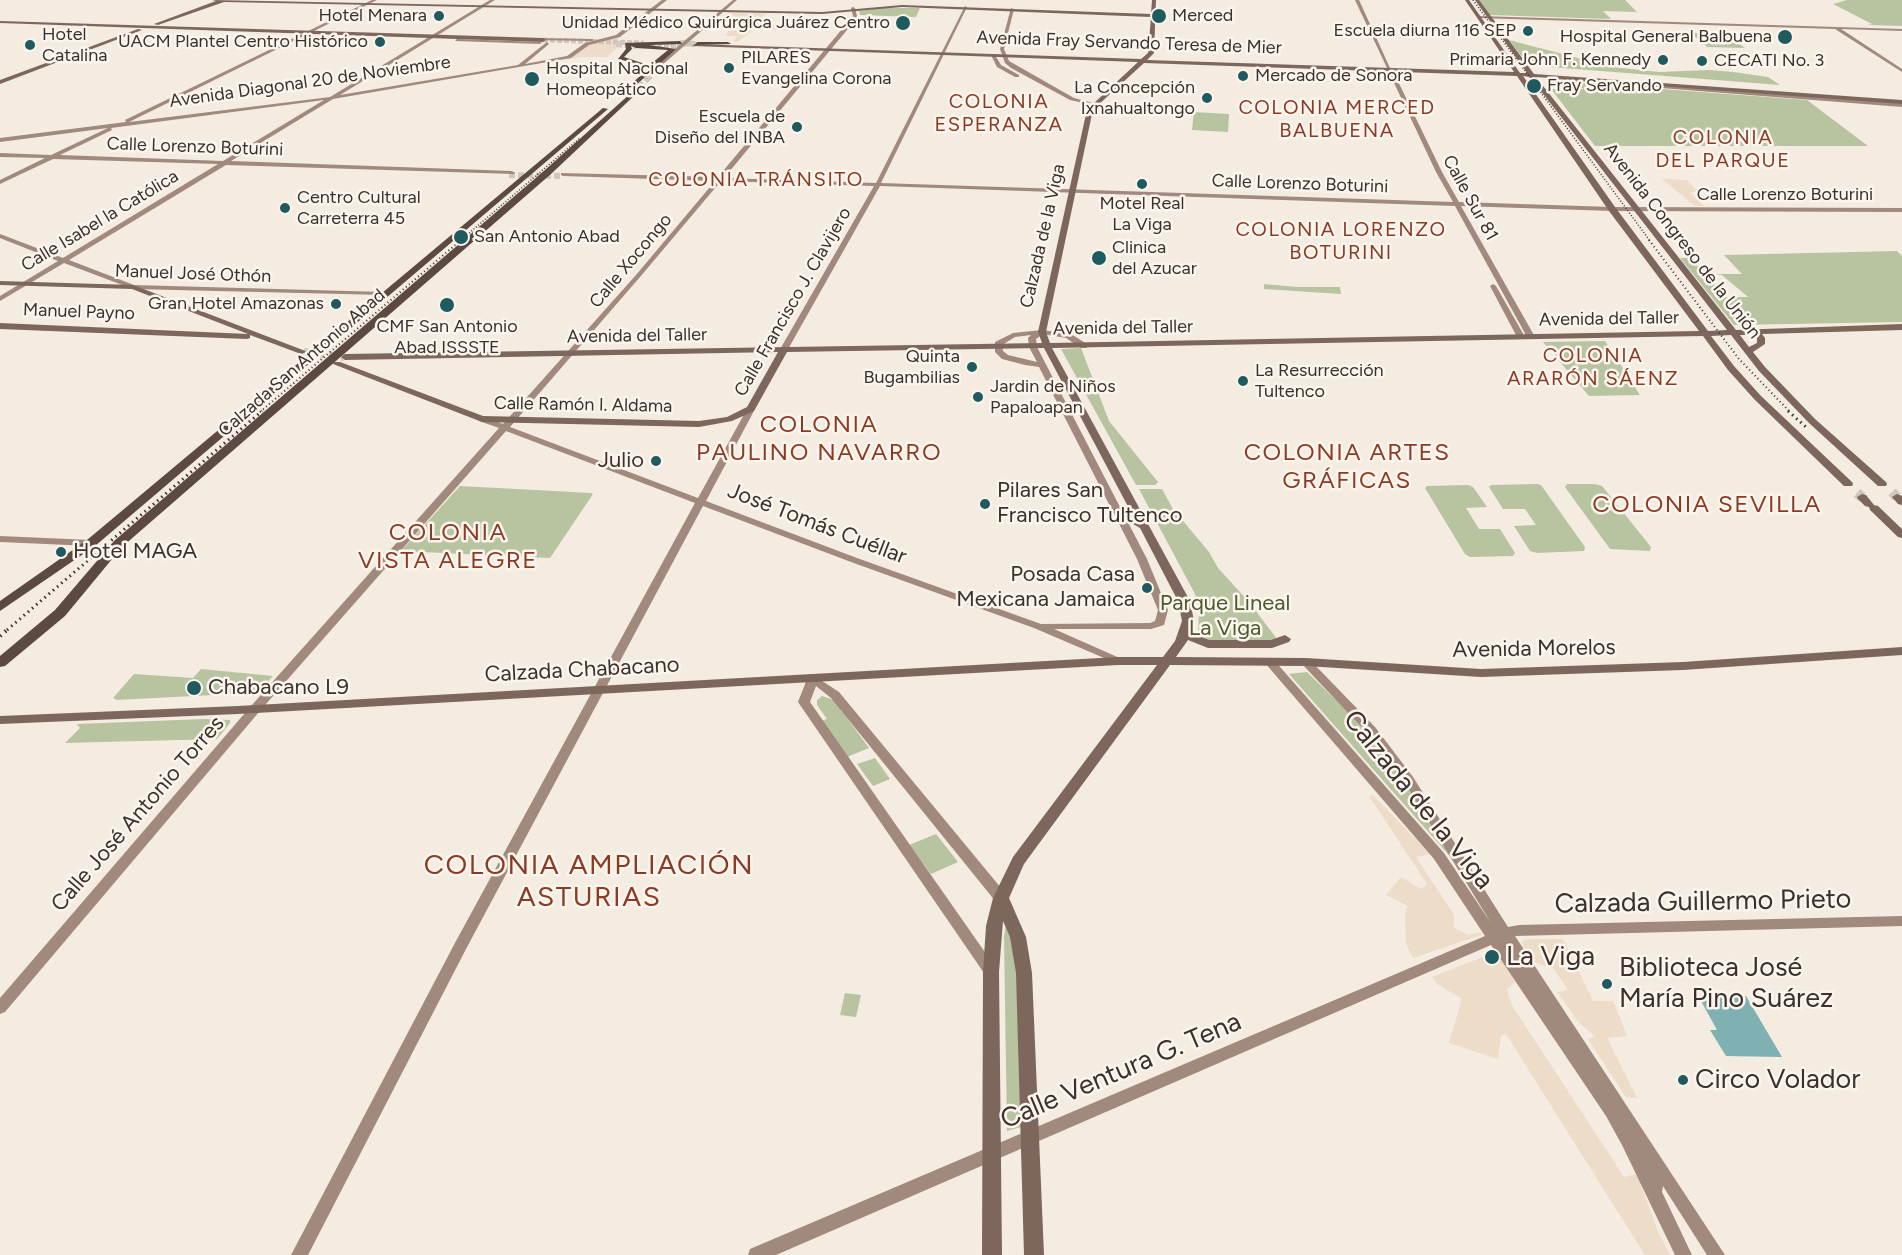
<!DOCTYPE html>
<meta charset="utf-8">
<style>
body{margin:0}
canvas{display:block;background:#f4ebe1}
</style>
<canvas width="1902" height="1255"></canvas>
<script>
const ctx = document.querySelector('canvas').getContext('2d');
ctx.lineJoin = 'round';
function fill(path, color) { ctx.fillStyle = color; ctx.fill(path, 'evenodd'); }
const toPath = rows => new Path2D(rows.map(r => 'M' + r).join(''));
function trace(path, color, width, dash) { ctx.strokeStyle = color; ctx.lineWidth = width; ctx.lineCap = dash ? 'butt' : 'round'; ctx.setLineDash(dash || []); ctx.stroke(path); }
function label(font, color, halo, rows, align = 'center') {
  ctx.font = font + ' Figtree,sans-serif'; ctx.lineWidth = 5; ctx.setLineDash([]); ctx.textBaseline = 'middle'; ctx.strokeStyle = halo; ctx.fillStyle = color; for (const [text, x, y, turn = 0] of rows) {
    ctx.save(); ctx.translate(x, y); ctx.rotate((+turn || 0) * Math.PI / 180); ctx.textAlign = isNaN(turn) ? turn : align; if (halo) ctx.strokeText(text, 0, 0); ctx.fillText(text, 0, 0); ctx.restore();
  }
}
fill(toPath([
 [1478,0,1625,0,1637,12,1603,11,1611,19,1490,15],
 [1847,0,1902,0,1902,26,1868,25,1872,24,1833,4],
 [880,8,920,8,916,17,860,15,859,11],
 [1691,33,1727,34,1745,48,1707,47],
 [1509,40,1612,67,1659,72,1709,70,1733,72,1768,77,1780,85,1537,66,1526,62],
 [1569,82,1807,100,1868,146,1595,146,1551,89,1584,89],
 [1194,112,1229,114,1228,132,1192,130],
 [1897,251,1902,256,1902,322,1734,325,1680,258,1690,258,1726,297,1748,297,1722,275,1713,274,1742,274,1724,255],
 [1264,284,1297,287,1340,287,1341,294,1264,289],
 [1605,341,1628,376,1640,395,1589,396,1543,342],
 [1081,348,1109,421,1158,482,1155,485,1136,485,1061,349],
 [1537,484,1541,485,1585,547,1584,551,1537,553,1530,551,1514,526,1536,525,1525,509,1503,509,1489,487,1491,485],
 [1567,484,1595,484,1602,486,1651,547,1650,551,1610,549,1565,487],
 [1468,485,1473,487,1487,507,1466,508,1479,529,1500,529,1515,553,1513,556,1470,557,1465,554,1425,488,1427,486],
 [460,486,591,493,593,494,550,558,401,551],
 [1139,489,1162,489,1173,509,1209,552,1218,568,1250,603,1277,639,1272,642,1218,643,1198,638,1199,608,1195,594],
 [201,669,273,676,261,689,251,693,117,700,113,698,134,674,193,678],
 [1307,672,1346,710,1400,772,1454,861,1289,674],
 [822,696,834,700,869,748,847,757,821,721,827,719,817,705,817,700],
 [204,719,230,720,230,723,217,739,65,743,80,728,77,724],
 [875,758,890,779,873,786,857,764],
 [936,834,958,862,931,874,909,845],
 [1007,919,1021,976,1021,1127,1007,1131,1004,936],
 [845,993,861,995,856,1017,840,1015]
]), '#b8c4a0');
fill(toPath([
 [728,12,766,13,755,24,802,26,797,31,755,29,737,42,733,41,738,36,726,36,733,19,720,19],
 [617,37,620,45,607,57,581,57,564,60,588,45],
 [1662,179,1687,180,1698,192,1690,192,1704,206,1695,206],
 [1373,795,1430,854,1416,857,1454,915,1454,928,1468,935,1481,932,1481,935,1413,958,1406,944,1405,915,1408,906,1386,895,1401,877,1421,889,1427,884,1369,796],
 [1530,939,1563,939,1593,1001,1613,1001,1627,1036,1607,1038,1637,1098,1626,1097,1588,1039,1595,1036,1578,1022,1558,992,1568,990,1554,969,1536,963,1522,944,1523,940],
 [1493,953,1498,955,1515,982,1507,989,1511,1004,1624,1177,1637,1174,1658,1232,1670,1255,1645,1255,1506,1034,1501,1035,1498,1059,1449,1043,1462,999,1437,984,1432,977]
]), '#ecdcc8');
fill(toPath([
 [1746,996,1782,1057,1726,1056,1710,1030,1717,1030,1700,999]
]), '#7fb0b2');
trace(toPath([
 [509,175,561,176]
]), '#cfc6bd', 6, [6, 3]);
trace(toPath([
 [543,40,644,43],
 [670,44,696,44],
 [636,45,678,46]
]), '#cfc6bd', 5, [5, 2]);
trace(toPath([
 [304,352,344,357]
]), '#cfc6bd', 8, [8, 4.5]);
trace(toPath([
 [1892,492,1897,497],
 [1857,493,1862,497]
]), '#cfc6bd', 10, [10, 5]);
trace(toPath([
 [680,43,697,44],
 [616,44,636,46],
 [633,94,649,77,640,69]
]), '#cfc6bd', 6, [6, 3]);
fill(toPath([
 [372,0,377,0,129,122,330,97,490,0,495,0,340,95,518,65,547,42,549,44,525,64,567,56,585,43,616,35,662,0,667,0,620,37,589,45,571,58,333,99,231,161,512,171,515,173,514,174,226,165,69,260,134,285,384,292,388,294,386,295,133,289,64,263,0,301,0,296,58,261,0,238,0,234,63,258,218,164,53,159,0,184,0,180,45,158,0,157,0,153,51,155,108,128,0,142,0,138,126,122,125,120,372,0],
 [324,100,223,161,60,155,112,130,111,128,324,100],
 [733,0,737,0,661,66,657,66,657,64,733,0],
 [1355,0,1359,0,1390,68,1392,69,1442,172,1459,202,1612,207,1902,208,1902,212,1612,211,1461,206,1535,337,1531,339,1527,337,1455,206,880,186,787,351,783,353,779,351,874,186,721,181,640,277,510,427,698,498,747,409,748,407,754,407,755,409,706,501,857,558,1041,624,1150,623,1155,621,1158,610,1137,559,1039,367,1025,365,1002,359,995,352,995,342,1013,333,1042,330,1071,334,1087,344,1087,348,1081,348,1066,338,1043,334,1036,339,1037,347,1147,559,1168,610,1164,625,1151,629,1054,629,1122,659,1123,661,1122,663,1118,664,1034,628,851,562,703,506,466,949,308,1255,291,1255,456,941,695,503,506,431,259,712,5,1012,0,1014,0,998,251,706,499,428,479,421,479,417,485,417,503,424,636,275,715,181,563,176,561,175,561,173,718,177,848,22,853,16,851,8,853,7,855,8,857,16,852,24,724,178,876,183,965,6,967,7,881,183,1453,202,1436,172,1355,0],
 [1031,335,1028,338,1029,347,1037,362,1008,355,1003,351,1002,345,1015,337,1031,335],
 [1011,8,1014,9,1004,49,1009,61,1074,98,1097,104,1097,106,1070,100,1011,68,1005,63,1000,49,1011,8],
 [1479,16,1902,29,1902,31,1841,29,1902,69,1902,72,1835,29,1478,18,1479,16],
 [533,38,592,39,594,40,592,41,531,40,533,38],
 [457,39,540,42,542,43,540,44,455,41,457,39],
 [991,55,995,55,1001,65,1019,75,1019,77,1015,77,997,67,991,55],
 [1547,75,1559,78,1902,103,1902,107,1559,80,1545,77,1547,75],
 [1493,284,1496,286,1525,337,1524,339,1517,337,1490,286,1493,284],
 [0,536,91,540,96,543,91,546,0,542,0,536],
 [1269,658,1273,659,1444,853,1491,923,1405,783,1367,733,1302,664,1301,662,1302,660,1310,660,1375,727,1413,777,1508,927,1519,925,1902,916,1902,926,1515,936,1725,1255,1707,1255,1663,1186,1662,1192,1692,1255,1675,1255,1622,1145,1606,1116,1491,945,776,1255,748,1255,750,1249,1485,936,1434,859,1265,663,1264,661,1265,659,1269,658],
 [813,675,839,692,1006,894,1008,898,1006,902,1001,903,996,902,831,698,816,686,810,702,996,968,998,972,996,976,991,978,986,976,798,702,807,679,813,675]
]), '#a18a7d');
fill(toPath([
 [212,0,822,12,902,5,1151,14,1152,0,1156,0,1154,53,1147,60,1514,72,1465,0,1469,0,1520,73,1527,73,1475,0,1479,0,1534,74,1902,100,1902,104,1536,77,1736,330,1902,324,1902,330,1762,334,1765,338,1765,344,1753,352,1765,367,1815,419,1886,482,1887,484,1886,486,1878,486,1809,423,1759,371,1731,335,1711,336,1734,366,1761,396,1852,482,1853,484,1852,486,1844,486,1755,400,1728,370,1703,336,1052,348,1190,601,1194,621,1191,629,1197,635,1209,640,1271,640,1285,635,1291,639,1289,642,1272,648,1208,648,1188,640,1176,657,1306,658,1481,669,1683,662,1902,647,1902,655,1683,670,1481,677,1306,666,1170,665,1024,864,1009,898,1026,937,1032,973,1044,1255,1024,1255,1016,973,1010,937,1003,921,999,972,1002,1255,982,1255,983,972,986,926,993,898,1013,857,1157,665,1118,665,238,714,0,724,0,716,238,706,1118,657,1163,657,1175,641,1182,621,1178,601,1140,528,1111,511,1116,508,1133,516,1044,348,787,352,754,411,732,421,699,427,482,422,333,364,334,362,340,362,483,416,699,421,727,417,747,407,778,352,345,360,341,357,345,354,1042,343,1038,332,1086,114,1093,104,1138,62,692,46,695,44,1141,59,1148,53,1151,17,902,7,822,14,224,2,158,25,154,24,216,1,212,0],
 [1144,63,1517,76,1609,211,1699,331,1050,343,1046,332,1092,114,1097,106,1144,63],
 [1523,76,1530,77,1727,330,1708,331,1615,207,1523,76],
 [1740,335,1754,335,1757,338,1757,343,1749,347,1740,335],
 [0,21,543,38,546,40,543,42,0,23,0,21],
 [138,29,142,30,0,84,0,80,138,29],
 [0,281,133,285,308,352,301,354,250,335,250,338,247,339,0,329,0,323,248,334,132,289,0,285,0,281],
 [1862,494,1866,495,1874,505,1878,506,1902,529,1902,538,1898,537,1870,510,1869,507,1865,506,1858,499,1857,497,1862,494],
 [1897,494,1902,496,1902,505,1898,504,1892,497,1897,494]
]), '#7d675c');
fill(toPath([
 [680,41,682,44,649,45,676,49,624,96,620,96,620,94,650,67,618,59,626,49,625,43,680,41],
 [631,46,636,48,668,50,652,63,645,64,624,57,632,49,631,46],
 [697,42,728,42,731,44,695,45,697,42],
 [631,93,636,94,551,174,122,547,65,616,5,666,0,667,0,656,55,610,114,541,545,170,631,93],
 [603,108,608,109,95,546,0,611,0,601,87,540,603,108]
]), '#5c4a42');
trace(toPath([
 [1473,0,1650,241],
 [460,241,580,138]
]), '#3b302b', 1.5, [1, 2]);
trace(toPath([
 [1649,240,1739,359,1790,412],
 [260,412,461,240]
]), '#3b302b', 2, [1, 3]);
trace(toPath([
 [1788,411,1806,427],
 [7,630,262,411]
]), '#3b302b', 3, [1.5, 4]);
trace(toPath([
 [0,636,9,628]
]), '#3b302b', 4, [1.5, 5]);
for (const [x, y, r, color] of [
 [439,16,6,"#1f5a5e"],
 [1159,16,8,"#1f5a5e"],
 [903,23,8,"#1f5a5e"],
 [1528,31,6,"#1f5a5e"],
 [1785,37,8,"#1f5a5e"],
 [380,42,6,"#1f5a5e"],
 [30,45,6,"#1f5a5e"],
 [1663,60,6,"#1f5a5e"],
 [1702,61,6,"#1f5a5e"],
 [729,68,6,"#1f5a5e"],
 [1243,76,6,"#1f5a5e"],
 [532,79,8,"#1f5a5e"],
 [1534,86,8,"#1f5a5e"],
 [1207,98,6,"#1f5a5e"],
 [797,127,6,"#1f5a5e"],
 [1142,184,6,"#1f5a5e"],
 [285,208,6,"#1f5a5e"],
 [461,237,8,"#1f5a5e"],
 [1099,258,8,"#1f5a5e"],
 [336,304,6,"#1f5a5e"],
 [447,305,8,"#1f5a5e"],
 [972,367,6,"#1f5a5e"],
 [1243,381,6,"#1f5a5e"],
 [978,397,6,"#1f5a5e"],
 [656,461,6,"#1f5a5e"],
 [985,504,6,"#1f5a5e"],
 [61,552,6,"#1f5a5e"],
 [1147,588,6,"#1f5a5e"],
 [194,688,8,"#1f5a5e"],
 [1492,957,8,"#1f5a5e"],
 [1607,984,6,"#1f5a5e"],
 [1683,1080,6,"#1f5a5e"]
]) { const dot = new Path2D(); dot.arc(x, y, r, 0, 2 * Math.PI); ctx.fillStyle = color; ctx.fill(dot); trace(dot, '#fbf5ee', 2); }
label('18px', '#3b302b', '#fbf5ee', [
 ["Hotel Menara",427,16,"right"],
 ["Merced",1172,16],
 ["Unidad Médico Quirúrgica Juárez Centro",890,23,"right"],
 ["Escuela diurna 116 SEP",1516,31,"right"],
 ["Hotel",42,35],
 ["Catalina",42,56],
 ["Hospital General Balbuena",1772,37,"right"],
 ["UACM Plantel Centro Histórico",368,42,"right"],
 ["PILARES",741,58],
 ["Evangelina Corona",741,79],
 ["Primaria John F. Kennedy",1651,60,"right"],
 ["CECATI No. 3",1714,61],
 ["Hospital Nacional",546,69],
 ["Homeopático",546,90],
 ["Mercado de Sonora",1255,76],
 ["Fray Servando",1547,86],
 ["La Concepción",1195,88,"right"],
 ["Ixnahualtongo",1195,109,"right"],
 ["Escuela de",785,117,"right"],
 ["Diseño del INBA",785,138,"right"],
 ["Centro Cultural",297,198],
 ["Carreterra 45",297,219],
 ["Motel Real",1142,204,"center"],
 ["La Viga",1142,225,"center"],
 ["San Antonio Abad",474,237],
 ["Clinica",1112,248],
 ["del Azucar",1112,269],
 ["Gran Hotel Amazonas",324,304,"right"],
 ["CMF San Antonio",447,327,"center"],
 ["Abad ISSSTE",447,348,"center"],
 ["Quinta",960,357,"right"],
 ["Bugambilias",960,378,"right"],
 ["La Resurrección",1255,371],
 ["Tultenco",1255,392],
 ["Jardin de Niños",990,387],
 ["Papaloapan",990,408]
], 'left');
label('18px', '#3b302b', '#fbf5ee', [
 ["Avenida Fray Servando Teresa de Mier",1129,43,2],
 ["Avenida Diagonal 20 de Noviembre",310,82,-8],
 ["Calle Lorenzo Boturini",195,147,2],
 ["Calle Lorenzo Boturini",1300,184,2],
 ["Calle Lorenzo Boturini",1785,195],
 ["Calle Sur 81",1470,198,61],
 ["Calle Isabel la Católica",100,221,-31],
 ["Calzada de la Viga",1043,236,-77],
 ["Avenida Congreso de la Unión",1682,241,52],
 ["Calle Xocongo",631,261,-50],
 ["Manuel José Othón",193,274,2],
 ["Calle Francisco J. Clavijero",793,302,-60],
 ["Manuel Payno",79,312,2],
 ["Avenida del Taller",1609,319,-1],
 ["Avenida del Taller",1123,328,-1],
 ["Avenida del Taller",637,336,-1],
 ["Calzada San Antonio Abad",302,363,-41],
 ["Calle Ramón I. Aldama",583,405,1]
]);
ctx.letterSpacing = '1.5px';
label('20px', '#8c3b22', '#fbf5ee', [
 ["COLONIA",999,102],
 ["ESPERANZA",999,125],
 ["COLONIA MERCED",1337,108],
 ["BALBUENA",1337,131],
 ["COLONIA",1723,138],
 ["DEL PARQUE",1723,161],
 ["COLONIA TRÁNSITO",756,180],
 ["COLONIA LORENZO",1341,230],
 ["BOTURINI",1341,253],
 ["COLONIA",1593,356],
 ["ARARÓN SÁENZ",1593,379]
]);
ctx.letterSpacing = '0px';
label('22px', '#3b302b', '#fbf5ee', [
 ["Julio",644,461,"right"],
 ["Pilares San",997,491],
 ["Francisco Tultenco",997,516],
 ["Hotel MAGA",73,552],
 ["Posada Casa",1135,575,"right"],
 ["Mexicana Jamaica",1135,600,"right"],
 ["Chabacano L9",208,688]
], 'left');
label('22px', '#3b302b', '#fbf5ee', [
 ["José Tomás Cuéllar",817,524,21],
 ["Avenida Morelos",1534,649,-1],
 ["Calzada Chabacano",582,670,-3],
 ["Calle José Antonio Torres",138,814,-49]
]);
label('22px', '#4a5a2e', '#fbf5ee', [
 ["Parque Lineal",1225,604],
 ["La Viga",1225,629]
]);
ctx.letterSpacing = '1.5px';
label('24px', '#8c3b22', '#fbf5ee', [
 ["COLONIA",819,425],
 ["PAULINO NAVARRO",819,453],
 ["COLONIA ARTES",1347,453],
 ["GRÁFICAS",1347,481],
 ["COLONIA SEVILLA",1707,505],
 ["COLONIA",448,533],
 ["VISTA ALEGRE",448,561]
]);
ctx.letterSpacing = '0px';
label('27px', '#3b302b', '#fbf5ee', [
 ["Calzada de la Viga",1418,800,51],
 ["Calzada Guillermo Prieto",1703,902,-1],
 ["Calle Ventura G. Tena",1121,1071,-23]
]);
label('27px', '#3b302b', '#fbf5ee', [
 ["La Viga",1506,957],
 ["Biblioteca José",1619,968],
 ["María Pino Suárez",1619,999],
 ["Circo Volador",1695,1080]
], 'left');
ctx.letterSpacing = '1.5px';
label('28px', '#8c3b22', '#fbf5ee', [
 ["COLONIA AMPLIACIÓN",589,866],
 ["ASTURIAS",589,898]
]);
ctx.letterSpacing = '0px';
</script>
